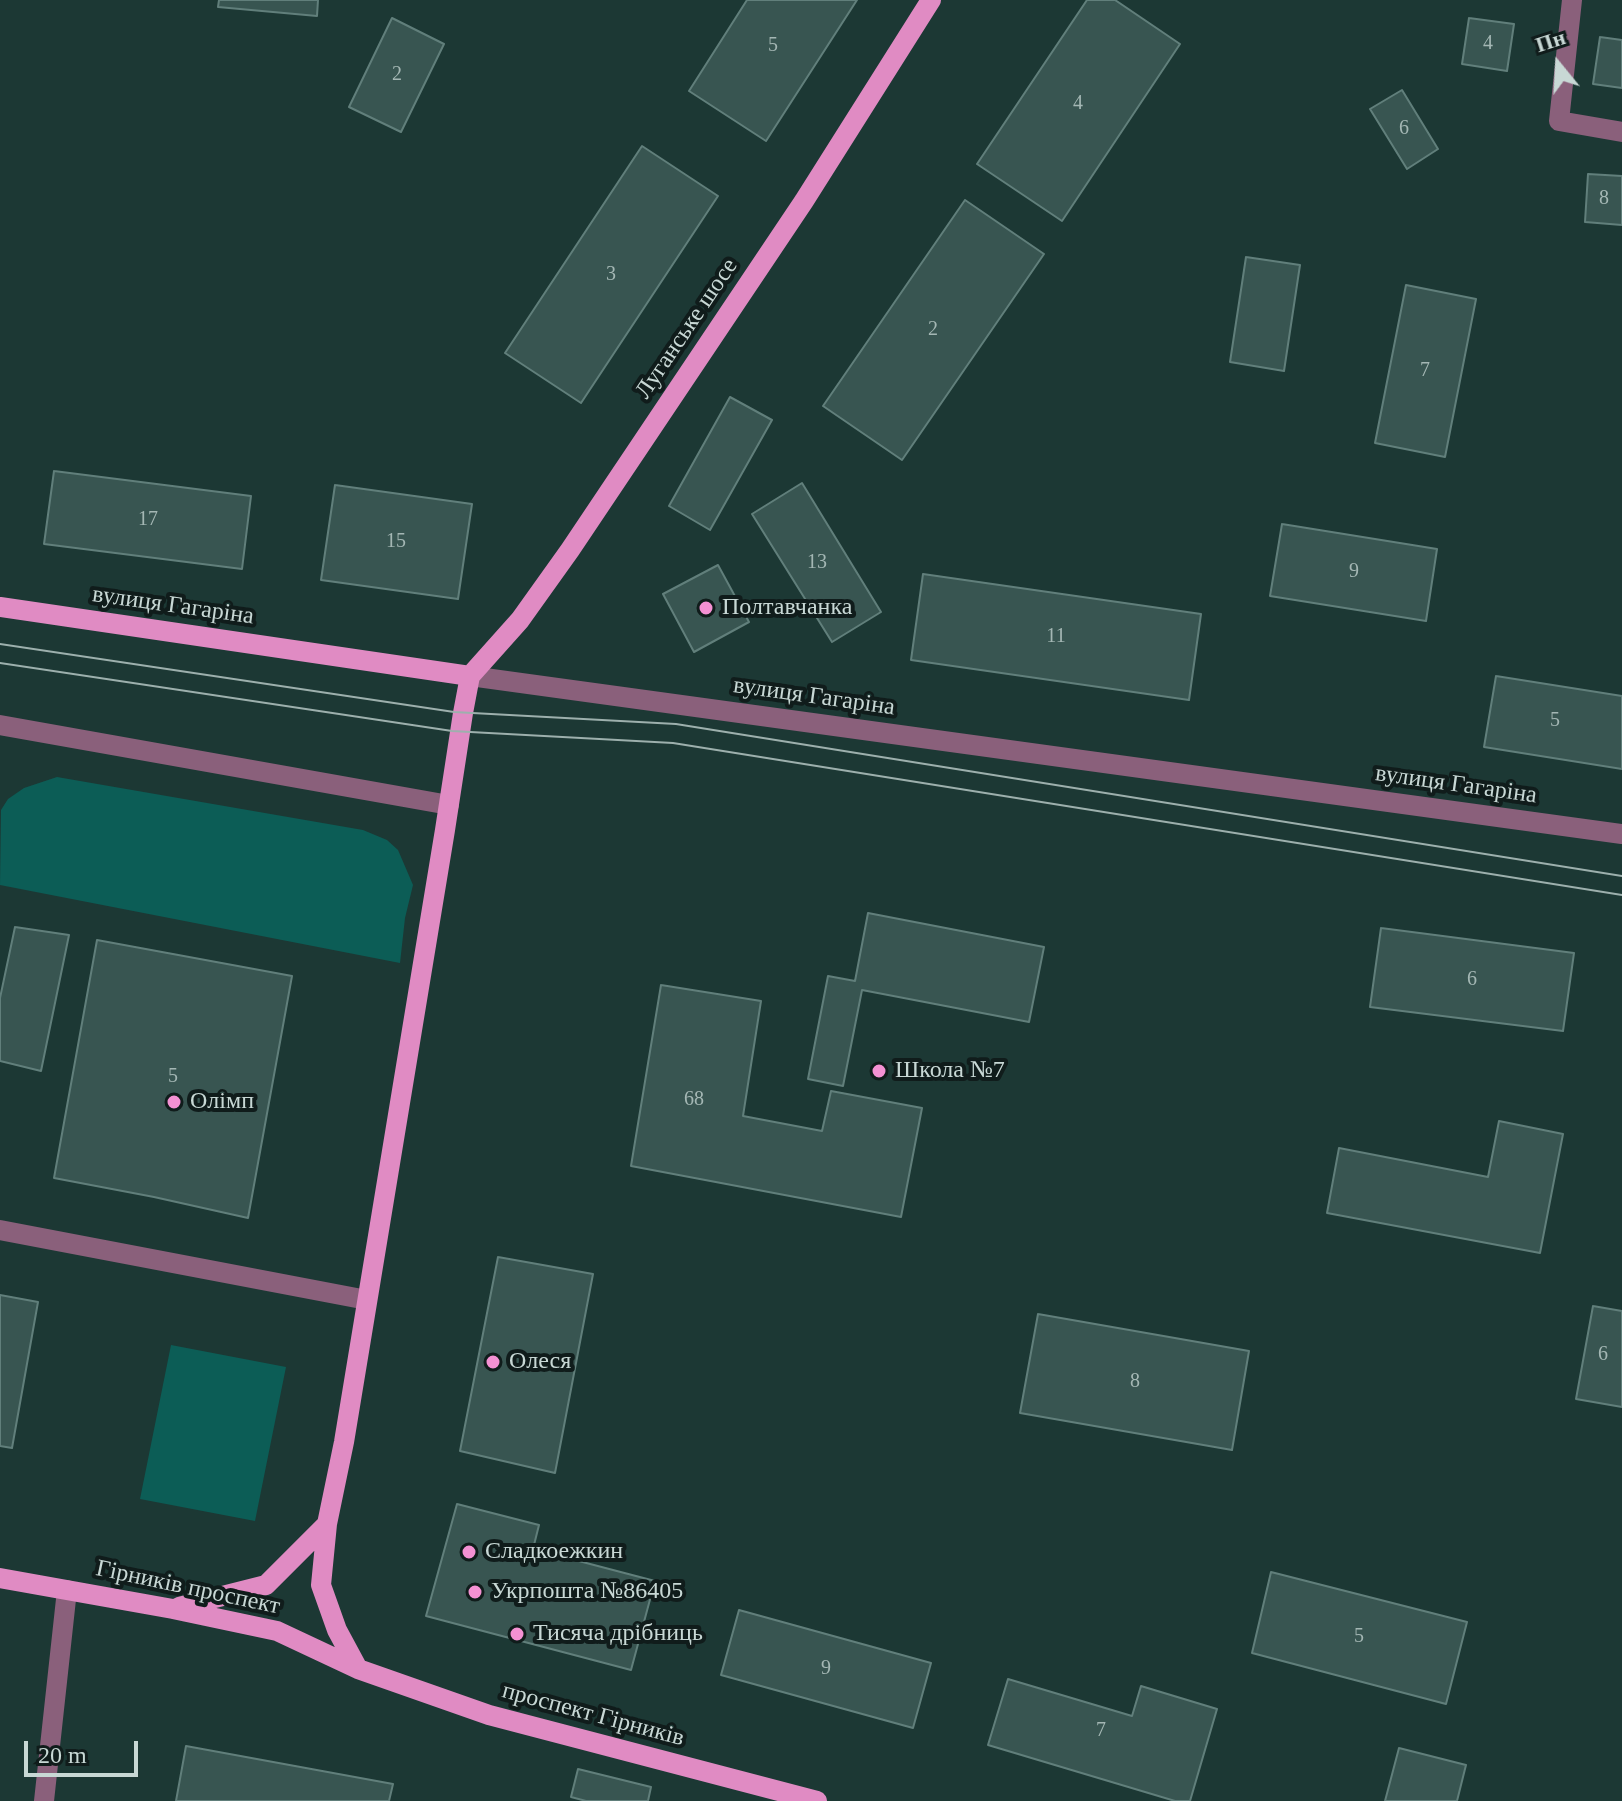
<!DOCTYPE html>
<meta charset="utf-8">
<style>
body{margin:0}
#map{position:relative;width:1622px;height:1801px;overflow:hidden;background:#1c3834;font-family:Georgia,serif}
canvas{display:block}
.north{position:absolute;left:1518px;top:24px;width:80px;height:80px;-webkit-text-stroke:6px #101c1b;paint-order:stroke;rotate:342deg;font-size:22px;font-weight:700;line-height:32px;text-align:center;color:#c8d8d5}
.north::after{content:'';display:block;margin:auto;width:28px;height:36px;background:#c8d8d5;clip-path:polygon(50% 0,100% 100%,50% 72%,0 100%)}
.scale{position:absolute;left:24px;top:1741px;width:114px;height:36px;box-sizing:border-box;border:4px solid #c8d8d5;border-top:0;padding-left:10px;font-size:24px;line-height:28px;white-space:nowrap;color:#c8d8d5;-webkit-text-stroke:6px #101c1b;paint-order:stroke}
</style>
<div id="map">
<canvas width="1622" height="1801"></canvas>
<div class="north">Пн</div>
<div class="scale">20 m</div>
</div>
<script>
const ctx = document.querySelector('canvas').getContext('2d');
ctx.lineJoin = 'round';
function fill(path, color) { ctx.fillStyle = color; ctx.fill(path, 'evenodd'); }
const toPath = rows => new Path2D(rows.map(r => 'M' + r).join(''));
function trace(path, color, width, dash) { ctx.strokeStyle = color; ctx.lineWidth = width; ctx.lineCap = dash ? 'butt' : 'round'; ctx.setLineDash(dash || []); ctx.stroke(path); }
function label(font, color, halo, rows, align = 'center') {
  ctx.font = font + ' Georgia,serif'; ctx.lineWidth = 8; ctx.setLineDash([]); ctx.textBaseline = 'middle'; ctx.strokeStyle = halo; ctx.fillStyle = color; for (const [text, x, y, turn = 0] of rows) {
    ctx.save(); ctx.translate(x, y); ctx.rotate((+turn || 0) * Math.PI / 180); ctx.textAlign = isNaN(turn) ? turn : align; if (halo) ctx.strokeText(text, 0, 0); ctx.fillText(text, 0, 0); ctx.restore();
  }
}
fill(toPath([
 [57,777,363,830,387,840,398,850,413,885,405,918,400,963,0,885,1,810,8,799,24,788],
 [171,1345,286,1367,255,1521,140,1499]
]), '#0c5d56');
const building = toPath([
 [219,0,318,0,317,16,218,7,219,0],
 [747,0,857,0,766,141,689,91,747,0],
 [1087,0,1115,0,1180,44,1062,221,977,164,1087,0],
 [392,18,444,44,401,132,349,107,392,18],
 [1469,18,1514,24,1507,71,1462,64,1469,18],
 [1600,37,1622,40,1622,88,1593,84,1600,37],
 [1402,90,1438,149,1407,169,1370,109,1402,90],
 [642,146,718,196,581,403,505,353,642,146],
 [1588,174,1622,176,1622,225,1585,222,1588,174],
 [965,200,1044,254,902,460,823,406,965,200],
 [1246,257,1300,265,1284,371,1230,362,1246,257],
 [1406,285,1476,299,1445,457,1375,443,1406,285],
 [730,397,772,420,710,530,669,506,730,397],
 [54,471,251,496,242,569,44,544,54,471],
 [802,483,881,612,832,642,752,514,802,483],
 [335,485,472,504,458,599,321,580,335,485],
 [1282,524,1437,549,1426,621,1270,596,1282,524],
 [718,565,749,622,694,652,663,594,718,565],
 [923,574,1201,614,1189,700,911,660,923,574],
 [1496,676,1622,696,1622,769,1484,747,1496,676],
 [868,913,1044,947,1029,1022,862,990,843,1086,808,1079,828,976,855,981,868,913],
 [15,927,69,935,41,1071,0,1061,0,998,15,927],
 [1381,928,1574,953,1563,1031,1370,1007,1381,928],
 [97,940,292,976,248,1218,154,1197,54,1178,97,940],
 [661,985,761,1001,743,1116,822,1131,831,1091,922,1108,901,1217,631,1166,661,985],
 [1499,1121,1563,1134,1540,1253,1327,1213,1339,1148,1488,1177,1499,1121],
 [498,1257,593,1274,555,1473,460,1451,498,1257],
 [0,1295,38,1302,12,1448,0,1446,0,1295],
 [1593,1306,1622,1311,1622,1407,1576,1399,1593,1306],
 [1038,1314,1249,1351,1232,1450,1020,1413,1038,1314],
 [457,1504,539,1525,533,1549,655,1581,631,1670,426,1616,457,1504],
 [1271,1572,1467,1622,1446,1704,1252,1653,1271,1572],
 [739,1610,931,1663,913,1728,721,1675,739,1610],
 [1008,1679,1132,1716,1141,1686,1217,1709,1190,1801,1175,1801,988,1745,1008,1679],
 [186,1746,393,1784,389,1801,176,1801,186,1746],
 [1399,1748,1466,1765,1457,1801,1385,1801,1399,1748],
 [578,1769,651,1787,648,1801,586,1801,571,1797,578,1769]
]);
fill(building, '#385551');
trace(building, '#617f7b', 2);
trace(toPath([
 [1572,0,1559,121,1622,132],
 [470,676,1622,834],
 [0,725,449,805],
 [0,1230,367,1300],
 [44,1801,67,1590]
]), '#8a607b', 20);
trace(toPath([
 [0,607,470,676],
 [0,1578,173,1609,277,1631,358,1669,489,1715,817,1801],
 [179,1607,266,1585,327,1524],
 [358,1669,337,1630,321,1585,327,1524,344,1442,445,830,463,713,470,676,520,620,570,550,804,201,931,0]
]), '#e08bc3', 20);
trace(toPath([
 [0,644,454,712,676,724,1622,876],
 [0,663,452,731,673,743,1622,895]
]), '#9db0ad', 2);
for (const [x, y, r, color] of [
 [706,608,8,"#f491d3"],
 [879,1071,8,"#f491d3"],
 [174,1102,8,"#f491d3"],
 [493,1362,8,"#f491d3"],
 [469,1552,8,"#f491d3"],
 [475,1592,8,"#f491d3"],
 [517,1634,8,"#f491d3"]
]) { const dot = new Path2D(); dot.arc(x, y, r, 0, 2 * Math.PI); ctx.fillStyle = color; ctx.fill(dot); trace(dot, '#101c1b', 3); }
label('20px', '#a4b7b4', null, [
 ["4",1488,44],
 ["5",773,46],
 ["2",397,75],
 ["4",1078,104],
 ["6",1404,129],
 ["8",1604,199],
 ["3",611,275],
 ["2",933,330],
 ["7",1425,371],
 ["17",148,520],
 ["15",396,542],
 ["13",817,563],
 ["9",1354,572],
 ["11",1056,637],
 ["5",1555,721],
 ["6",1472,980],
 ["5",173,1077],
 ["68",694,1100],
 ["6",1603,1355],
 ["8",1135,1382],
 ["5",1359,1637],
 ["9",826,1669],
 ["7",1101,1731]
]);
label('24px', '#c8d8d5', '#101c1b', [
 ["Луганське шосе",687,329,-56],
 ["вулиця Гагаріна",173,606,8],
 ["вулиця Гагаріна",814,697,8],
 ["вулиця Гагаріна",1456,785,8],
 ["Гірників проспект",188,1588,12],
 ["проспект Гірників",593,1715,15]
]);
label('24px', '#c8d8d5', '#101c1b', [
 ["Полтавчанка",722,608],
 ["Школа №7",895,1071],
 ["Олімп",190,1102],
 ["Олеся",509,1362],
 ["Сладкоежкин",485,1552],
 ["Укрпошта №86405",491,1592],
 ["Тисяча дрібниць",533,1634]
], 'left');
</script>
